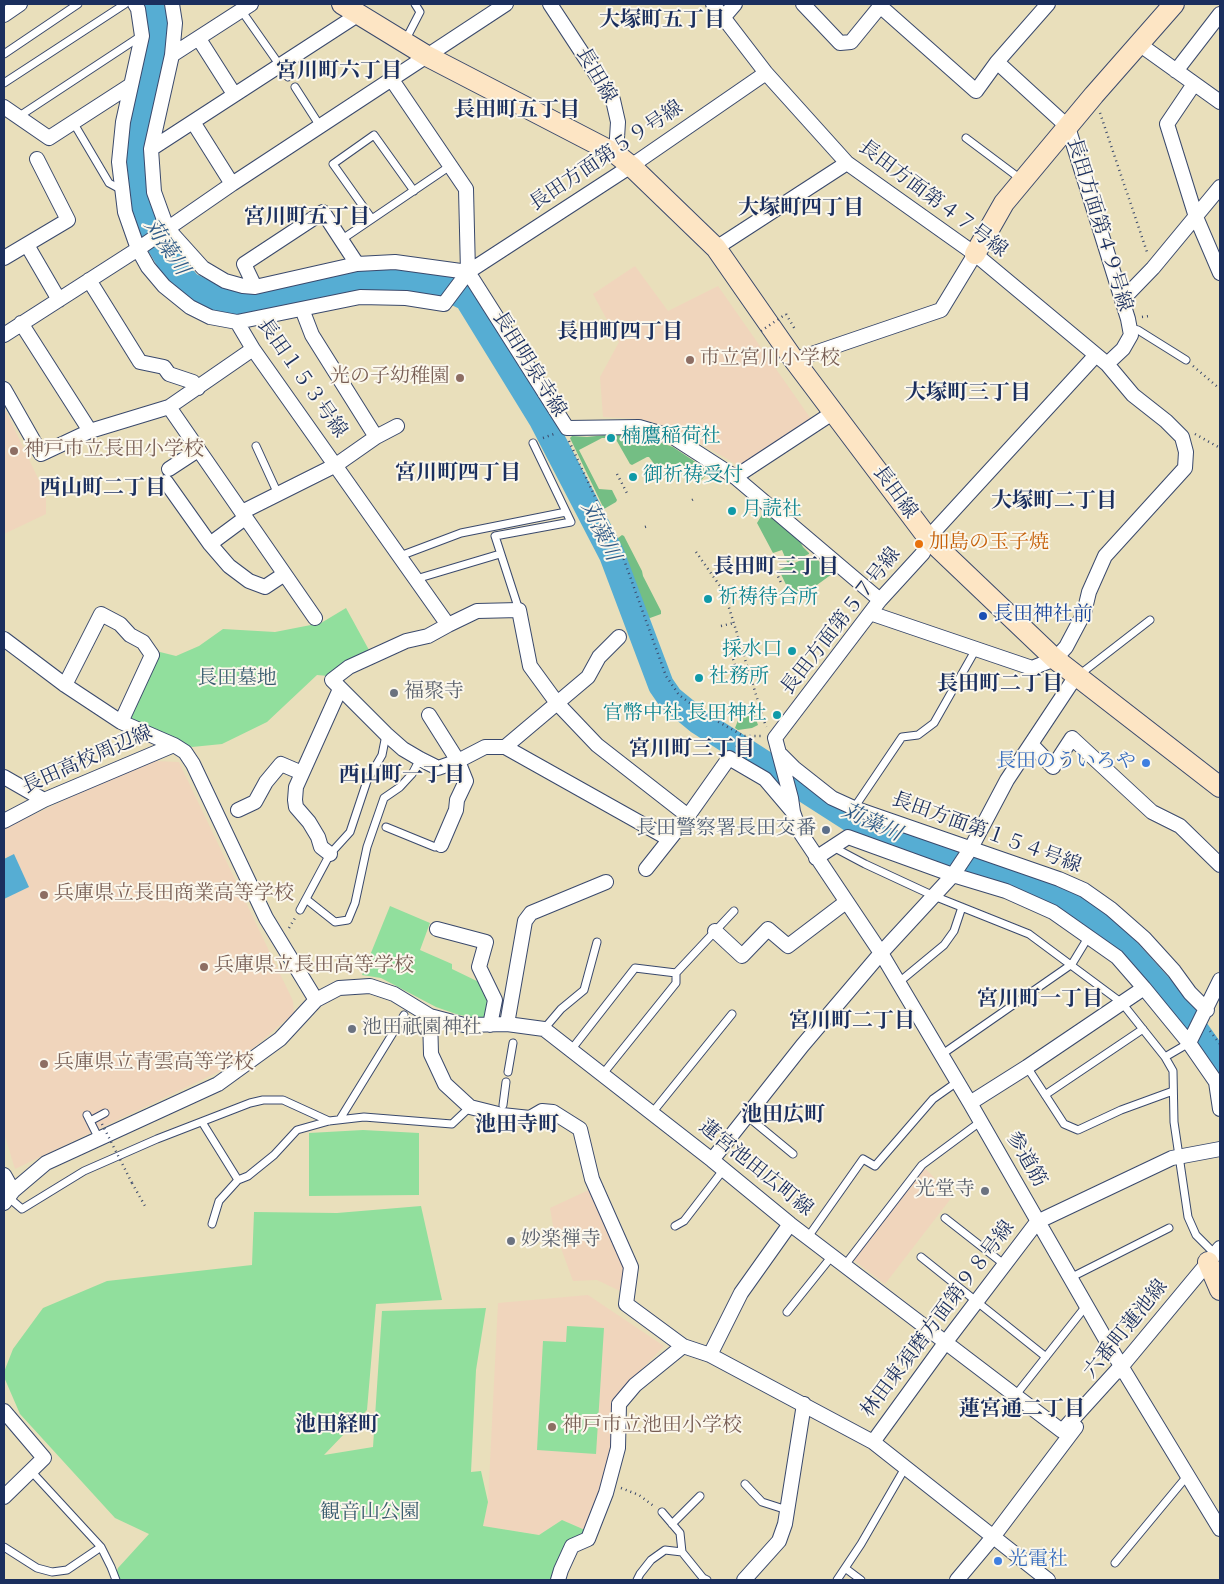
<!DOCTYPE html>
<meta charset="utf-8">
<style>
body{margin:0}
#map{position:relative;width:1224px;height:1584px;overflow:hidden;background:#e9dfbb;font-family:"IM FELL English",serif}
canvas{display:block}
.frame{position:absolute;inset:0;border:5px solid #1b2f5e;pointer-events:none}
</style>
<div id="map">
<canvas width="1224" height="1584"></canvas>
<div class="frame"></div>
</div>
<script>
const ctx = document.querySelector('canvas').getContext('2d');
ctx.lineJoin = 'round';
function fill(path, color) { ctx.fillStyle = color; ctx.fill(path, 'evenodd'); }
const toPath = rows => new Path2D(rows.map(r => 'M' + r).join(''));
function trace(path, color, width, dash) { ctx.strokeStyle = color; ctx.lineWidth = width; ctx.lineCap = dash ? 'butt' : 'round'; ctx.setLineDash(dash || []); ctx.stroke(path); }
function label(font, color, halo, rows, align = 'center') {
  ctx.font = font + ' "IM FELL English","Noto Serif JP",serif'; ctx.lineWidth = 4; ctx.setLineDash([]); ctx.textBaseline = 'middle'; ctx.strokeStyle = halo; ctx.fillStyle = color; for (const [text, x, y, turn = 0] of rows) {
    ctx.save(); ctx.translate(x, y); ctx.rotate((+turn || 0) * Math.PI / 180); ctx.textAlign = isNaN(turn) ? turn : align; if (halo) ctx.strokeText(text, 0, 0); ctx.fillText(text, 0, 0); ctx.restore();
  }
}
fill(toPath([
 [635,266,668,311,718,286,811,419,739,466,678,430,640,419,603,417,600,377,619,342,593,294],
 [4,407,46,495,46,514,4,534],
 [155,761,179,762,293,1001,294,1013,235,1064,15,1169,4,1133,4,829,96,785],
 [924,1167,952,1197,885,1284,852,1259],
 [593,1188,626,1269,622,1292,597,1280,573,1281,553,1226,550,1208],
 [588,1295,664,1346,611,1402,612,1451,592,1519,585,1530,562,1520,539,1535,483,1526,488,1502,498,1303]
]), '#f0d5bc');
fill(toPath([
 [346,608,369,650,328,676,317,675,267,722,222,744,192,747,137,724,130,716,160,652,176,656,199,646,223,629,275,632,321,623],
 [390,906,430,923,420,950,452,964,452,969,483,984,490,997,486,1019,459,1015,436,1007,381,978,362,975],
 [363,1130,419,1133,419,1195,309,1196,309,1133],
 [421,1206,442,1300,376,1304,367,1410,324,1455,373,1447,382,1311,486,1308,476,1370,471,1472,481,1471,488,1502,483,1526,539,1535,562,1520,585,1530,554,1580,114,1580,118,1568,149,1534,115,1518,20,1414,4,1377,4,1372,13,1349,43,1308,107,1281,252,1265,254,1212,337,1213],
 [567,1326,604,1328,596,1454,537,1450,543,1341,566,1342]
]), '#91df9d');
fill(toPath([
 [626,433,639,435,673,447,709,471,700,482,677,464,655,465,649,457,647,457,632,465,630,464,614,436,616,434],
 [606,435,607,438,602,438,579,450,599,489,612,490,617,500,616,502,604,509,570,438,572,436,587,437],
 [766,512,799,539,803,547,809,553,809,554,789,563,787,562,782,550,773,553,757,523,763,513],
 [622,535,624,536,642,571,643,576,661,611,661,614,650,618,647,617,618,541,618,538],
 [810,556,813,556,832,572,832,574,806,593,796,594,790,593,779,570],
 [753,711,758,725,752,728,738,730,735,728,740,715]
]), '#74be84');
fill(toPath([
 [14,854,29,887,4,899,4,859]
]), '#56add3');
trace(toPath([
 [150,4,162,40,149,84,137,146,142,215,171,264,189,285,218,299,256,304,391,278,435,282,467,298,542,420,612,555,661,685,670,698,698,721,857,823,1057,894,1105,926,1186,1016,1220,1064]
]), '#56add3', 26);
const lane = toPath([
 [241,10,288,77],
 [405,41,420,12,415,4],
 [4,54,78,4],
 [4,83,125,4],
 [295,87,320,126],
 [18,117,141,36],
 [73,122,109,183,122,190],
 [966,138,1022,180],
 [372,219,333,164,374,135,414,191],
 [341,240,450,166],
 [1130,328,1138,330,1186,360],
 [256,446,278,494],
 [400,556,461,533,566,512],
 [416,579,500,554],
 [519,610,495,536,571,522,533,443],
 [1079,675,1150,620],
 [854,808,902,737,918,735,934,723,976,649],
 [386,827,435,847,441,845],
 [833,847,865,864,934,896,1029,934,1122,1003,1165,1057,1173,1071,1174,1122,1188,1217,1196,1235,1215,1254],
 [306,899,335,922,348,920,355,903,367,847,384,798,400,787,412,774,420,759],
 [300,910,330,854,350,832,367,781,382,755,386,735],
 [898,983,944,945,954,931,962,907],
 [544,1029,561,1009,584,990,597,942],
 [571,1050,635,968,676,973],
 [941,1055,1072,964,1089,936],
 [1165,1057,1189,1043],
 [1027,1067,1064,1124,1078,1130,1121,1110,1173,1091],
 [508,1072,513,1043],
 [602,1075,676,983,676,973,734,911],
 [1045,1095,1143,1029],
 [503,1105,506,1082],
 [652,1113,732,1014],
 [87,1115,99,1139],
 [747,1116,793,1154],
 [340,1119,404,1015],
 [90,1121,105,1113],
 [202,1122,238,1180],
 [8,1197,22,1209,84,1171,157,1139,250,1103,263,1100,283,1100,329,1121],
 [945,1218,1005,1265],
 [212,1224,219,1201,238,1180,248,1176,274,1155,297,1130,329,1121,364,1117,452,1124,470,1107],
 [675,1226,684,1221,724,1169],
 [808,1237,863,1159,875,1166,933,1099,957,1082],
 [921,1257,1046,1357],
 [845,1265,922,1165,980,1122],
 [1070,1278,1169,1228],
 [787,1312,832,1256],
 [1015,1396,1086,1306],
 [31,1471,101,1547,111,1567,116,1580],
 [745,1484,762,1502,787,1510],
 [662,1512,680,1533,682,1552,703,1578,707,1580],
 [672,1524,700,1496],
 [4,1547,37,1568,52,1572,67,1570,101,1547],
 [1115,1563,1188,1475],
 [845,1568,861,1580],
 [637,1580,640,1574,651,1560,665,1550,682,1552],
 [837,1580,861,1544,905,1468]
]);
const street = toPath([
 [135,4,138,9,142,36,123,122,119,162,125,212,138,249,148,267,164,286,190,307,210,317,237,322,360,297,406,298,444,304,468,272,631,166,766,73],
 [172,4,175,23,172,55,151,149,154,192,167,228,203,268,225,281,243,286,255,287,357,264,395,262,468,272],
 [550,4,613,100,618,122,616,154],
 [713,4,766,73,847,163,975,254,1107,364,1133,395,1166,421,1182,437,1186,452,1185,468,1105,556,1089,592,1084,613,1066,647,1055,659,1032,668,870,613],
 [803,4,840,43,851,42,882,4],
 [1048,4,997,62,1068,127,1128,319,1131,335,1123,349,1107,364],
 [880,6,976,91,997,62],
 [4,15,20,4],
 [723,18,735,4],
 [199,39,234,94],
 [1139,44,1220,102],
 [172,55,251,4],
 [1176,71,1220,14],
 [392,80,466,189,468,272,567,428,639,427,673,437,735,477,880,600],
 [1194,84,1167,124,1196,217,1220,273],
 [4,107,49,138,131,85],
 [193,122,232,184],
 [151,149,359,14],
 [27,245,59,300],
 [716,248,847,163],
 [4,258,68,220,37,159],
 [89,280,140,362,164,367,169,374,193,382,198,388],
 [255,287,244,264,323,212,357,264],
 [1123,299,1153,268,1220,187],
 [302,309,312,335,376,437],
 [237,322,253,349,448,625,477,611,519,610,530,666,557,703,597,745,688,816,729,758,765,779,793,812],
 [21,323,90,431],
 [4,335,138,249,232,184,506,4],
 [1096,355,928,538,923,553,880,600,775,738,791,798,793,812,800,832,881,953,970,1103,1121,1366,1220,1529],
 [794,360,941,310,975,254],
 [4,389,41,454,90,431,169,407,253,349],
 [169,407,315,618],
 [169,469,198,450],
 [735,477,834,412],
 [166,482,210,544,229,566,249,581,265,587,280,577],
 [242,512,336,465,376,437,397,426],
 [210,544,241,521],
 [448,625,428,636,406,641,349,667,332,680,386,734,403,749,420,759,438,768,458,761,485,747,505,747,669,839],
 [4,639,65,685,121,722,174,745,185,752,193,764,266,918,316,1000,280,1039,218,1084,46,1163,13,1191,4,1175],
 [65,685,101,614,120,624,130,635,143,642,152,655,121,722],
 [429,715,458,761,466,781,457,800,456,810,441,845],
 [1031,744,1053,767,1072,738,1152,812,1180,826,1220,865],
 [505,747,588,677,599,657,619,637],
 [781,755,794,768,832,798,854,808,1059,879,1084,890,1111,909,1144,938,1174,971,1190,993,1207,1010],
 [4,777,44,800],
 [238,810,255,802,266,782,281,764,302,773],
 [4,821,44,800,174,745],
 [330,854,321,847,318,837,309,822,296,807,295,800,296,787,340,689],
 [816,858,848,837,953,875,1006,891,1053,912,1117,957,1144,988,1189,1043,1216,1082,1220,1109],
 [646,869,688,816],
 [437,929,486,942,479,967,495,1000,490,1025],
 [715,931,742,956,768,929,788,946,846,902],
 [316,1000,339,988,370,986,394,994,430,1016,464,1025,507,1024,544,1029,712,1160,790,1224,1062,1431,1121,1366],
 [430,1016,431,1054,445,1084,470,1107,502,1115,530,1118,542,1111,553,1112,580,1129,592,1179,631,1267,626,1304,683,1346,635,1385,619,1404,618,1448,606,1493,588,1539,572,1546,561,1570,558,1580],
 [507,1024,525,921,531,913,606,882],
 [1189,1043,1220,980],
 [970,1103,1027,1067,1144,988],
 [712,1160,802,1046,881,953,953,875,971,848,1007,780,1076,676],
 [4,1203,13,1191],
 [683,1346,710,1355,873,1442,1048,1580],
 [710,1355,741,1293,790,1224],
 [1117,1372,1220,1248],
 [4,1411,44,1458,4,1497],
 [873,1442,945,1343,1037,1222,1172,1158,1220,1149],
 [744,1580,779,1541,785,1524,804,1404],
 [957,1580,993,1537,1076,1427]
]);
const secondary = toPath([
 [342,4,427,56,616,154,631,166,716,248,794,360,928,538,1055,659,1220,787],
 [975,254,1004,203,1094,95,1174,4],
 [1208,1262,1220,1290]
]);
trace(lane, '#3a496c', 9);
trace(street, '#3a496c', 16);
trace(secondary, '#3a496c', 22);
trace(toPath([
 [1100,113,1147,252],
 [786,314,796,331],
 [1142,317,1149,316],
 [1193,366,1220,389],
 [1195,434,1220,448],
 [543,438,554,434],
 [569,441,623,557,666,676,679,695,706,715,744,736,761,736],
 [617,474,628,495],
 [692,500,694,499],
 [645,527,648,526],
 [696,552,720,586],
 [776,572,782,585],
 [726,598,766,727],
 [833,616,849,618],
 [721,626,734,623],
 [740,644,733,648,731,652,738,676,741,678,750,678],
 [748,670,759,666],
 [736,747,744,736],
 [289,928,295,918],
 [1210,1031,1220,1044],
 [132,1183,145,1206],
 [621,1488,639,1495,655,1507]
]), '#3a496c', 2.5, [1, 4]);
trace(lane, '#fff', 7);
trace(street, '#fff', 14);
trace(secondary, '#fde5c4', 20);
trace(toPath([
 [761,331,786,314],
 [102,1124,132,1183]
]), '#3a496c', 2.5, [1, 4]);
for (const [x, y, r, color] of [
 [690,360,5,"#8d6e63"],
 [460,378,5,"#8d6e63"],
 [611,438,5,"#0f9aa8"],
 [14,451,5,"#8d6e63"],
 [633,477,5,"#0f9aa8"],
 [732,511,5,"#0f9aa8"],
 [919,544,5,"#e8710a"],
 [708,599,5,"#0f9aa8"],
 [983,616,5,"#1a4fb4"],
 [792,651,5,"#0f9aa8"],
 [699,678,5,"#0f9aa8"],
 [394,693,5,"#6b7280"],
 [777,715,5,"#0f9aa8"],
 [1146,763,5,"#3f7fe0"],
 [826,830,5,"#5c6f8a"],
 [44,895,5,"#8d6e63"],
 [204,967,5,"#8d6e63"],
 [352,1029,5,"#6b7280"],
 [44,1064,5,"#8d6e63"],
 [985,1191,5,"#6b7280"],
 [511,1241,5,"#6b7280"],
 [552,1427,5,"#8d6e63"],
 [998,1561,5,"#3f7fe0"]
]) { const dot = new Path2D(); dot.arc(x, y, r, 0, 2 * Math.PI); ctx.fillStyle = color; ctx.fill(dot); trace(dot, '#fbf7ec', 2); }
label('20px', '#1b2f5e', '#fbf7ec', [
 ["長田線",595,76,60],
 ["長田方面第５９号線",607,157,-34],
 ["長田方面第４７号線",932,200,37],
 ["長田方面第４９号線",1098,225,73],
 ["長田明泉寺線",528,365,58],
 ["長田１５３号線",301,379,55],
 ["長田線",894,493,54],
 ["長田方面第５７号線",842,622,-52],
 ["長田高校周辺線",88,761,-24],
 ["長田方面第１５４号線",986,834,20],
 ["参道筋",1025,1160,60],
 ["蓮宮池田広町線",755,1169,39],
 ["林田東須磨方面第９８号線",939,1320,-53],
 ["六番町蓮池線",1127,1330,-51]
]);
label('20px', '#785e54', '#fbf7ec', [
 ["市立宮川小学校",700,360],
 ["光の子幼稚園",450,378,"right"],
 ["神戸市立長田小学校",24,451],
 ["兵庫県立長田商業高等学校",54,895],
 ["兵庫県立長田高等学校",214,967],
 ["兵庫県立青雲高等学校",54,1064],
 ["神戸市立池田小学校",562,1427]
], 'left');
label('20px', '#0d838f', '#fbf7ec', [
 ["楠鷹稲荷社",621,438],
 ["御祈祷受付",643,477],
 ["月読社",742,511],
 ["祈祷待合所",718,599],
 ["採水口",782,651,"right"],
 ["社務所",709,678],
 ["官幣中社 長田神社",767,715,"right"]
], 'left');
label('20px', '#c56008', '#fbf7ec', [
 ["加島の玉子焼",929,544]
], 'left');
label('20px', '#164399', '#fbf7ec', [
 ["長田神社前",993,616]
], 'left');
label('20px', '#385b6e', '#fbf7ec', [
 ["長田墓地",237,680],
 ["観音山公園",370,1514]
]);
label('20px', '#5b616d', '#fbf7ec', [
 ["福聚寺",404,693],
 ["池田祇園神社",362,1029],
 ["光堂寺",975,1191,"right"],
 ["妙楽禅寺",521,1241]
], 'left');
label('20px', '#366cbe', '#fbf7ec', [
 ["長田のういろや",1136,763],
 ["光電社",1008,1561,"left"]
], 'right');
label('20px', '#4e5e75', '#fbf7ec', [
 ["長田警察署長田交番",816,830]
], 'right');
label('bold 21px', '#1b2f5e', '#fbf7ec', [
 ["大塚町五丁目",662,22],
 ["宮川町六丁目",339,73],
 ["長田町五丁目",517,112],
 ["大塚町四丁目",801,210],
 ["宮川町五丁目",307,219],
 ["長田町四丁目",620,334],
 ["大塚町三丁目",968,395],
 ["宮川町四丁目",458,475],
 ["西山町二丁目",103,490],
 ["大塚町二丁目",1054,503],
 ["長田町三丁目",776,569],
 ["長田町二丁目",1000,686],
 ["宮川町三丁目",692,751],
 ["西山町一丁目",402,777],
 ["宮川町一丁目",1040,1001],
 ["宮川町二丁目",852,1023],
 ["池田広町",783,1117],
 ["池田寺町",517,1127],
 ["蓮宮通二丁目",1022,1411],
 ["池田経町",337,1427]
]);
label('italic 21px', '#305b87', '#fbf7ec', [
 ["苅藻川",165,248,56],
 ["苅藻川",599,532,64],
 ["苅藻川",871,824,24]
]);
</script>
